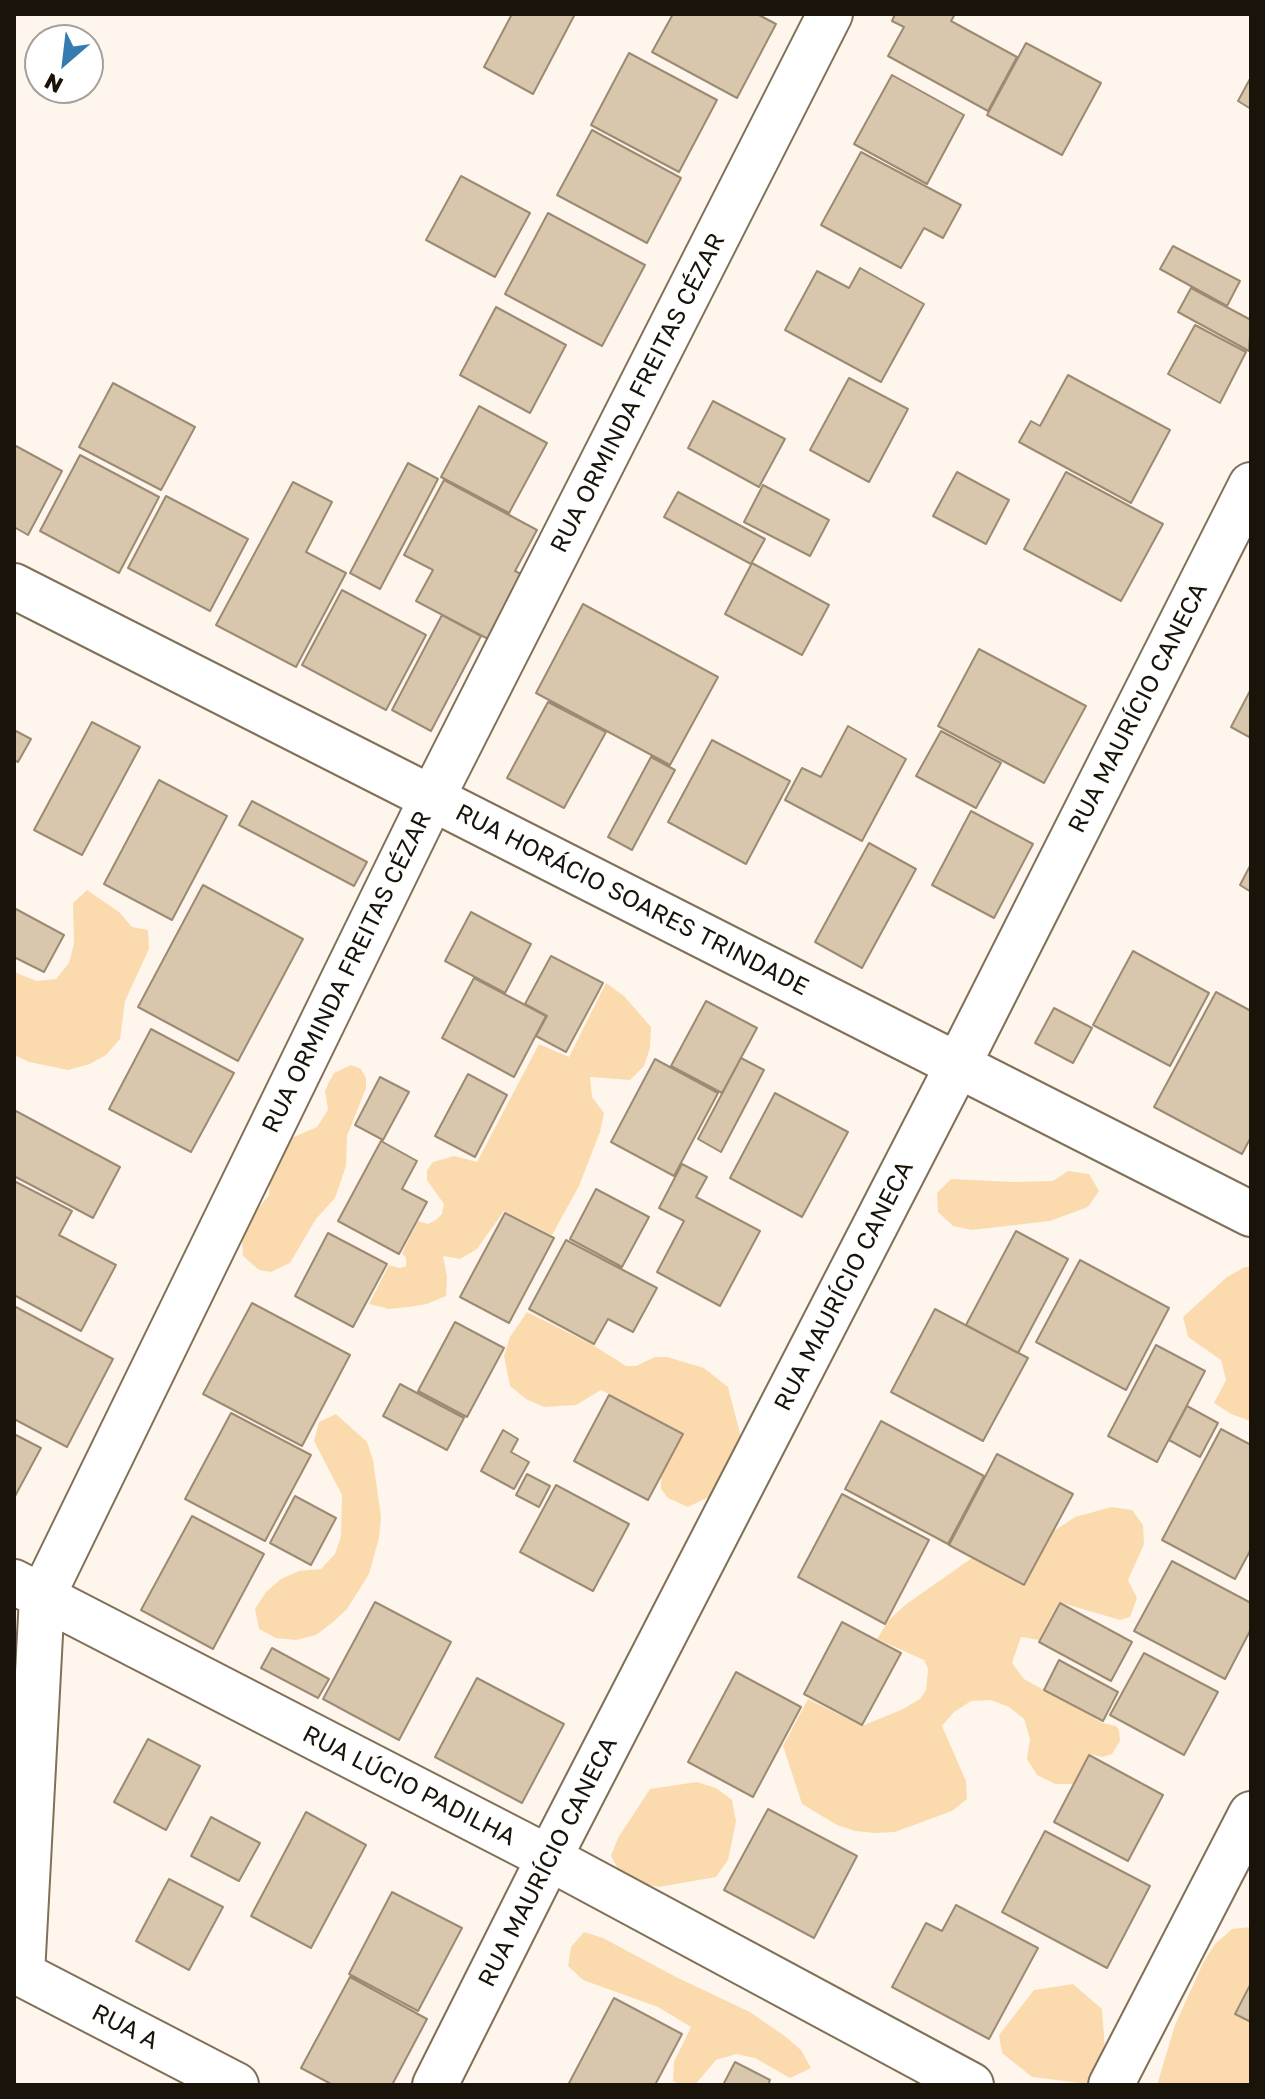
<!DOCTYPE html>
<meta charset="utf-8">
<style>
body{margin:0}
#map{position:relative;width:1265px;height:2099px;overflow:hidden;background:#fef6ec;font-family:"Golos Text",sans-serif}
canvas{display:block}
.frame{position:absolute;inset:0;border:16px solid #191309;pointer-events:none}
.north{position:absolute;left:24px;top:24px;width:80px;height:80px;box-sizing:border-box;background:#fff;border:2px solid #a3a19d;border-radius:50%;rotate:208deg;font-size:22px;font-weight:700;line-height:32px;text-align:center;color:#191309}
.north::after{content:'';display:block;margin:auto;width:28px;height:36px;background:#347bb0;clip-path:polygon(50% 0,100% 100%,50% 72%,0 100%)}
</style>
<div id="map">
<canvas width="1265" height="2099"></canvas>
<div class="frame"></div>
<div class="north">N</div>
</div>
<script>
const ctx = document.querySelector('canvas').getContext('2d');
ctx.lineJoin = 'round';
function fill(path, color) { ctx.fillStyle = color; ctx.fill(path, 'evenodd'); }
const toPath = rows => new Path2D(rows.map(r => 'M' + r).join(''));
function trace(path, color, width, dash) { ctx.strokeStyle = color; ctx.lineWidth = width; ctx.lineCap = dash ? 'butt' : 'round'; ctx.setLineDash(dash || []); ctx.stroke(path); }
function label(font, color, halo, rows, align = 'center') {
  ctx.font = font + ' "Golos Text",sans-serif'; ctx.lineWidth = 6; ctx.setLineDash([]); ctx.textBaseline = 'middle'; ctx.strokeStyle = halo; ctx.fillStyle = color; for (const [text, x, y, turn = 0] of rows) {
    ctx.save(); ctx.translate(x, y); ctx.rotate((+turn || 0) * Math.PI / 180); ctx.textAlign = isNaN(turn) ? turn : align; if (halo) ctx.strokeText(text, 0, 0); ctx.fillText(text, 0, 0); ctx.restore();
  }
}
fill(toPath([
 [87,890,119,912,132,927,148,930,149,949,125,1001,120,1039,106,1055,90,1064,68,1070,29,1062,14,1055,14,972,37,981,56,979,69,963,74,944,73,903],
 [606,983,624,996,651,1027,650,1048,644,1066,630,1080,590,1077,592,1097,604,1113,600,1132,579,1186,552,1235,504,1211,477,1249,460,1259,443,1256,447,1276,446,1296,427,1304,409,1307,389,1309,369,1304,389,1265,400,1268,406,1266,406,1258,402,1253,418,1221,428,1224,436,1220,442,1214,444,1204,427,1180,427,1170,433,1162,454,1156,477,1162,539,1044,569,1057],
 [351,1065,361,1069,366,1078,366,1088,347,1136,346,1166,335,1198,316,1219,290,1263,271,1272,259,1270,243,1256,242,1238,257,1210,269,1195,270,1176,280,1143,317,1127,328,1110,325,1091,329,1082,334,1073],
 [1068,1171,1089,1174,1099,1191,1088,1207,1050,1221,972,1230,953,1226,938,1212,937,1193,951,1179,1013,1182,1053,1181],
 [1245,1267,1251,1267,1250,1421,1231,1414,1214,1403,1226,1380,1221,1360,1188,1337,1183,1317,1227,1277],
 [527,1312,593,1345,626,1366,636,1366,655,1357,667,1357,704,1368,728,1387,743,1445,715,1494,688,1507,668,1498,661,1489,661,1476,683,1433,609,1394,601,1390,576,1405,544,1407,526,1399,510,1386,504,1356,510,1337],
 [336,1414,367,1442,373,1460,381,1517,379,1538,369,1574,347,1609,332,1623,316,1635,296,1640,276,1638,259,1629,255,1609,266,1592,281,1579,299,1571,321,1569,335,1554,341,1536,342,1495,314,1441,319,1422],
 [1112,1507,1132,1510,1143,1525,1144,1544,1128,1580,1137,1598,1130,1617,1120,1620,1059,1602,1039,1640,1021,1637,1012,1663,1024,1679,1103,1723,1116,1726,1119,1730,1120,1741,1112,1754,1103,1757,1089,1754,1073,1784,1055,1784,1037,1775,1027,1759,1030,1739,1024,1719,1009,1707,991,1700,971,1701,954,1712,942,1726,966,1781,967,1799,952,1811,895,1832,875,1833,855,1831,837,1825,802,1804,783,1746,808,1699,862,1726,903,1709,920,1699,926,1690,928,1669,924,1660,877,1639,888,1621,905,1605,972,1558,1024,1587,1054,1531,1075,1517],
 [697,1782,716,1788,732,1800,736,1821,732,1841,728,1860,716,1877,659,1887,640,1883,620,1872,611,1856,618,1838,650,1789],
 [1251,1927,1251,1981,1234,2013,1251,2022,1251,2085,1157,2085,1175,2025,1204,1961,1215,1944,1232,1929],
 [584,1932,603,1938,676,1977,750,2012,786,2037,801,2050,811,2068,790,2078,755,2058,736,2054,716,2060,695,2085,681,2085,673,2081,674,2062,691,2027,658,2007,583,1980,568,1966,571,1947],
 [1073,1984,1102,2009,1105,2049,1089,2084,1032,2077,1002,2053,999,2035,1034,1990]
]), '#fbdbad');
const building = toPath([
 [512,14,575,14,533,94,484,67,512,14],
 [673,14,757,14,776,24,737,98,652,52,673,14],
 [895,14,955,14,951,21,1017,57,988,111,888,56,904,27,892,21,895,14],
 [1026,43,1101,83,1062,155,987,115,1026,43],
 [629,53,717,100,679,172,591,125,629,53],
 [892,75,964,115,927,184,854,144,892,75],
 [1251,77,1251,109,1238,101,1251,77],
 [592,130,681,178,647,243,557,195,592,130],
 [861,152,961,205,943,238,924,228,901,268,821,225,861,152],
 [461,176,530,213,495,277,426,240,461,176],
 [548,213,645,265,602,346,505,294,548,213],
 [1173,246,1240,281,1227,306,1160,269,1173,246],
 [860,268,924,304,881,382,785,330,817,271,849,288,860,268],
 [1191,288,1251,320,1249,351,1178,312,1191,288],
 [496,307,566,345,530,413,460,375,496,307],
 [1195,325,1246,352,1220,403,1168,374,1195,325],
 [1068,375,1170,430,1131,503,1019,442,1031,421,1040,426,1068,375],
 [849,378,908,409,869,482,810,450,849,378],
 [113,383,195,427,161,490,79,447,113,383],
 [713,401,785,439,759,487,688,448,713,401],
 [479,406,547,443,509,513,441,477,479,406],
 [14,445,62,471,28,535,14,527,14,445],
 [80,455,159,497,119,573,40,531,80,455],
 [408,463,438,479,380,589,350,573,408,463],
 [957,472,1009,500,986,544,933,516,957,472],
 [1066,472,1163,524,1121,601,1024,549,1066,472],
 [444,480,537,530,515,571,525,576,490,640,416,601,433,570,404,555,444,480],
 [293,482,332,502,306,552,346,573,296,667,216,625,293,482],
 [763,485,829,520,810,556,744,522,763,485],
 [678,492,765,539,751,564,664,517,678,492],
 [166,496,248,539,210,611,128,568,166,496],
 [752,563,829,605,802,655,725,614,752,563],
 [342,590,426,635,386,710,302,665,342,590],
 [583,604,718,677,670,765,536,693,583,604],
 [442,615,481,636,431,731,392,710,442,615],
 [979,649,1086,706,1044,783,938,726,979,649],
 [1251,689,1251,738,1231,727,1251,689],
 [548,702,606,732,564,808,507,778,548,702],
 [92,722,140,747,82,855,34,830,92,722],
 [848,726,906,759,862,841,785,800,802,768,821,777,848,726],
 [14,730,31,739,18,762,14,760,14,730],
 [941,731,1001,763,976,808,916,776,941,731],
 [712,740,790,781,746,864,668,822,712,740],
 [651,757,675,770,632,850,608,837,651,757],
 [159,780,227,816,172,920,104,884,159,780],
 [252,801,367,862,354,886,239,825,252,801],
 [971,811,1033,844,994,918,932,885,971,811],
 [869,843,916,869,862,968,815,942,869,843],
 [1251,864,1251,892,1240,885,1251,864],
 [203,885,303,939,238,1061,138,1007,203,885],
 [14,908,64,935,44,972,14,957,14,908],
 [471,912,531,944,505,993,445,961,471,912],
 [1133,951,1209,993,1170,1066,1093,1025,1133,951],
 [551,956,603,983,566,1052,536,1036,547,1016,525,1004,551,956],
 [474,978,546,1016,514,1077,442,1038,474,978],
 [1216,992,1251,1011,1251,1137,1242,1154,1154,1107,1216,992],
 [706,1001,757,1028,722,1093,671,1066,706,1001],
 [1054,1008,1092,1028,1073,1063,1035,1043,1054,1008],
 [151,1029,234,1073,191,1152,109,1109,151,1029],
 [741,1058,764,1070,721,1152,698,1139,741,1058],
 [655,1059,718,1093,674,1176,611,1142,655,1059],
 [468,1074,507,1095,475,1157,435,1136,468,1074],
 [380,1077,409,1092,383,1140,355,1125,380,1077],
 [775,1093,848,1132,802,1217,730,1178,775,1093],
 [14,1110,120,1167,93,1218,14,1176,14,1110],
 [381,1141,417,1161,402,1189,427,1202,399,1254,338,1221,381,1141],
 [682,1164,707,1177,696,1197,760,1231,720,1306,657,1272,684,1221,659,1208,682,1164],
 [14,1181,72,1211,59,1235,116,1265,81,1331,14,1295,14,1181],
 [596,1189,649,1217,622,1267,570,1239,596,1189],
 [505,1213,554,1238,509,1323,460,1297,505,1213],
 [1016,1231,1068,1259,1018,1353,966,1325,1016,1231],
 [328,1233,387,1264,353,1327,295,1296,328,1233],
 [566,1240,657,1288,633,1332,608,1319,594,1344,529,1309,566,1240],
 [1080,1260,1169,1308,1126,1390,1036,1342,1080,1260],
 [252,1303,350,1355,302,1446,203,1394,252,1303],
 [14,1306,113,1359,67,1447,14,1419,14,1306],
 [935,1309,1028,1358,983,1441,891,1392,935,1309],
 [455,1322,504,1348,467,1417,418,1391,455,1322],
 [1156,1345,1205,1371,1157,1462,1108,1436,1156,1345],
 [400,1384,464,1418,447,1450,383,1416,400,1384],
 [609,1395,683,1434,648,1500,574,1461,609,1395],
 [1187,1406,1218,1423,1200,1457,1169,1440,1187,1406],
 [231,1413,311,1455,265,1541,185,1499,231,1413],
 [881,1421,984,1476,948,1544,845,1489,881,1421],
 [1221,1429,1251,1445,1251,1549,1235,1579,1162,1540,1221,1429],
 [503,1430,518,1439,511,1452,529,1462,514,1489,481,1471,503,1430],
 [14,1434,41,1448,14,1498,14,1434],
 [997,1454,1073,1494,1024,1585,949,1545,997,1454],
 [527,1474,550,1486,539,1507,516,1495,527,1474],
 [556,1485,629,1524,593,1591,520,1552,556,1485],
 [842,1494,929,1540,885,1624,798,1577,842,1494],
 [295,1496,336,1518,311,1565,270,1543,295,1496],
 [192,1516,264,1554,213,1649,141,1610,192,1516],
 [1172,1561,1251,1603,1251,1629,1225,1679,1134,1631,1172,1561],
 [375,1602,451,1642,399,1740,323,1699,375,1602],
 [1060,1603,1132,1642,1111,1681,1039,1642,1060,1603],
 [842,1622,901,1653,862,1725,804,1694,842,1622],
 [272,1648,329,1679,318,1698,261,1668,272,1648],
 [1144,1653,1218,1692,1184,1755,1110,1715,1144,1653],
 [1059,1660,1118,1692,1103,1721,1044,1690,1059,1660],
 [736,1672,801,1707,753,1797,688,1762,736,1672],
 [477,1678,564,1724,522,1803,435,1757,477,1678],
 [148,1739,200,1766,166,1830,114,1802,148,1739],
 [1089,1755,1163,1795,1128,1861,1054,1822,1089,1755],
 [768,1809,857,1856,814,1938,724,1890,768,1809],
 [306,1812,366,1845,311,1948,251,1916,306,1812],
 [211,1817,260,1843,239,1881,191,1856,211,1817],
 [1045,1831,1150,1886,1107,1968,1002,1912,1045,1831],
 [169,1879,223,1907,189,1970,136,1941,169,1879],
 [392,1892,462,1928,418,2011,349,1974,392,1892],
 [956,1905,1038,1948,989,2039,892,1987,926,1923,942,1931,956,1905],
 [350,1977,427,2019,392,2085,333,2085,301,2068,350,1977],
 [1251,1983,1251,2022,1235,2014,1251,1983],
 [614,1998,682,2034,655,2085,568,2085,614,1998],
 [735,2062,770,2080,768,2085,723,2085,735,2062]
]);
fill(building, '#d9c7ad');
trace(building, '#9c8a72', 2);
const minor = toPath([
 [14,586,1251,1214],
 [14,1582,549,1858,971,2085],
 [14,1970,236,2085],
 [22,1974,42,1597,432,798,830,14],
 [435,2085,549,1858,958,1065,1251,485],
 [1111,2085,1251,1814]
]);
trace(minor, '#807058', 48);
trace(minor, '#fff', 44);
label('24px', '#191309', '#fff', [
 ["RUA ORMINDA FREITAS CÉZAR",638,393,-63],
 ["RUA MAURÍCIO CANECA",1138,708,-63],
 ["RUA HORÁCIO SOARES TRINDADE",632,900,27],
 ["RUA ORMINDA FREITAS CÉZAR",347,972,-64],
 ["RUA MAURÍCIO CANECA",844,1286,-63],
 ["RUA LÚCIO PADILHA",409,1786,27],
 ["RUA MAURÍCIO CANECA",548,1862,-63],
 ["RUA A",125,2027,27]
]);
</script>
